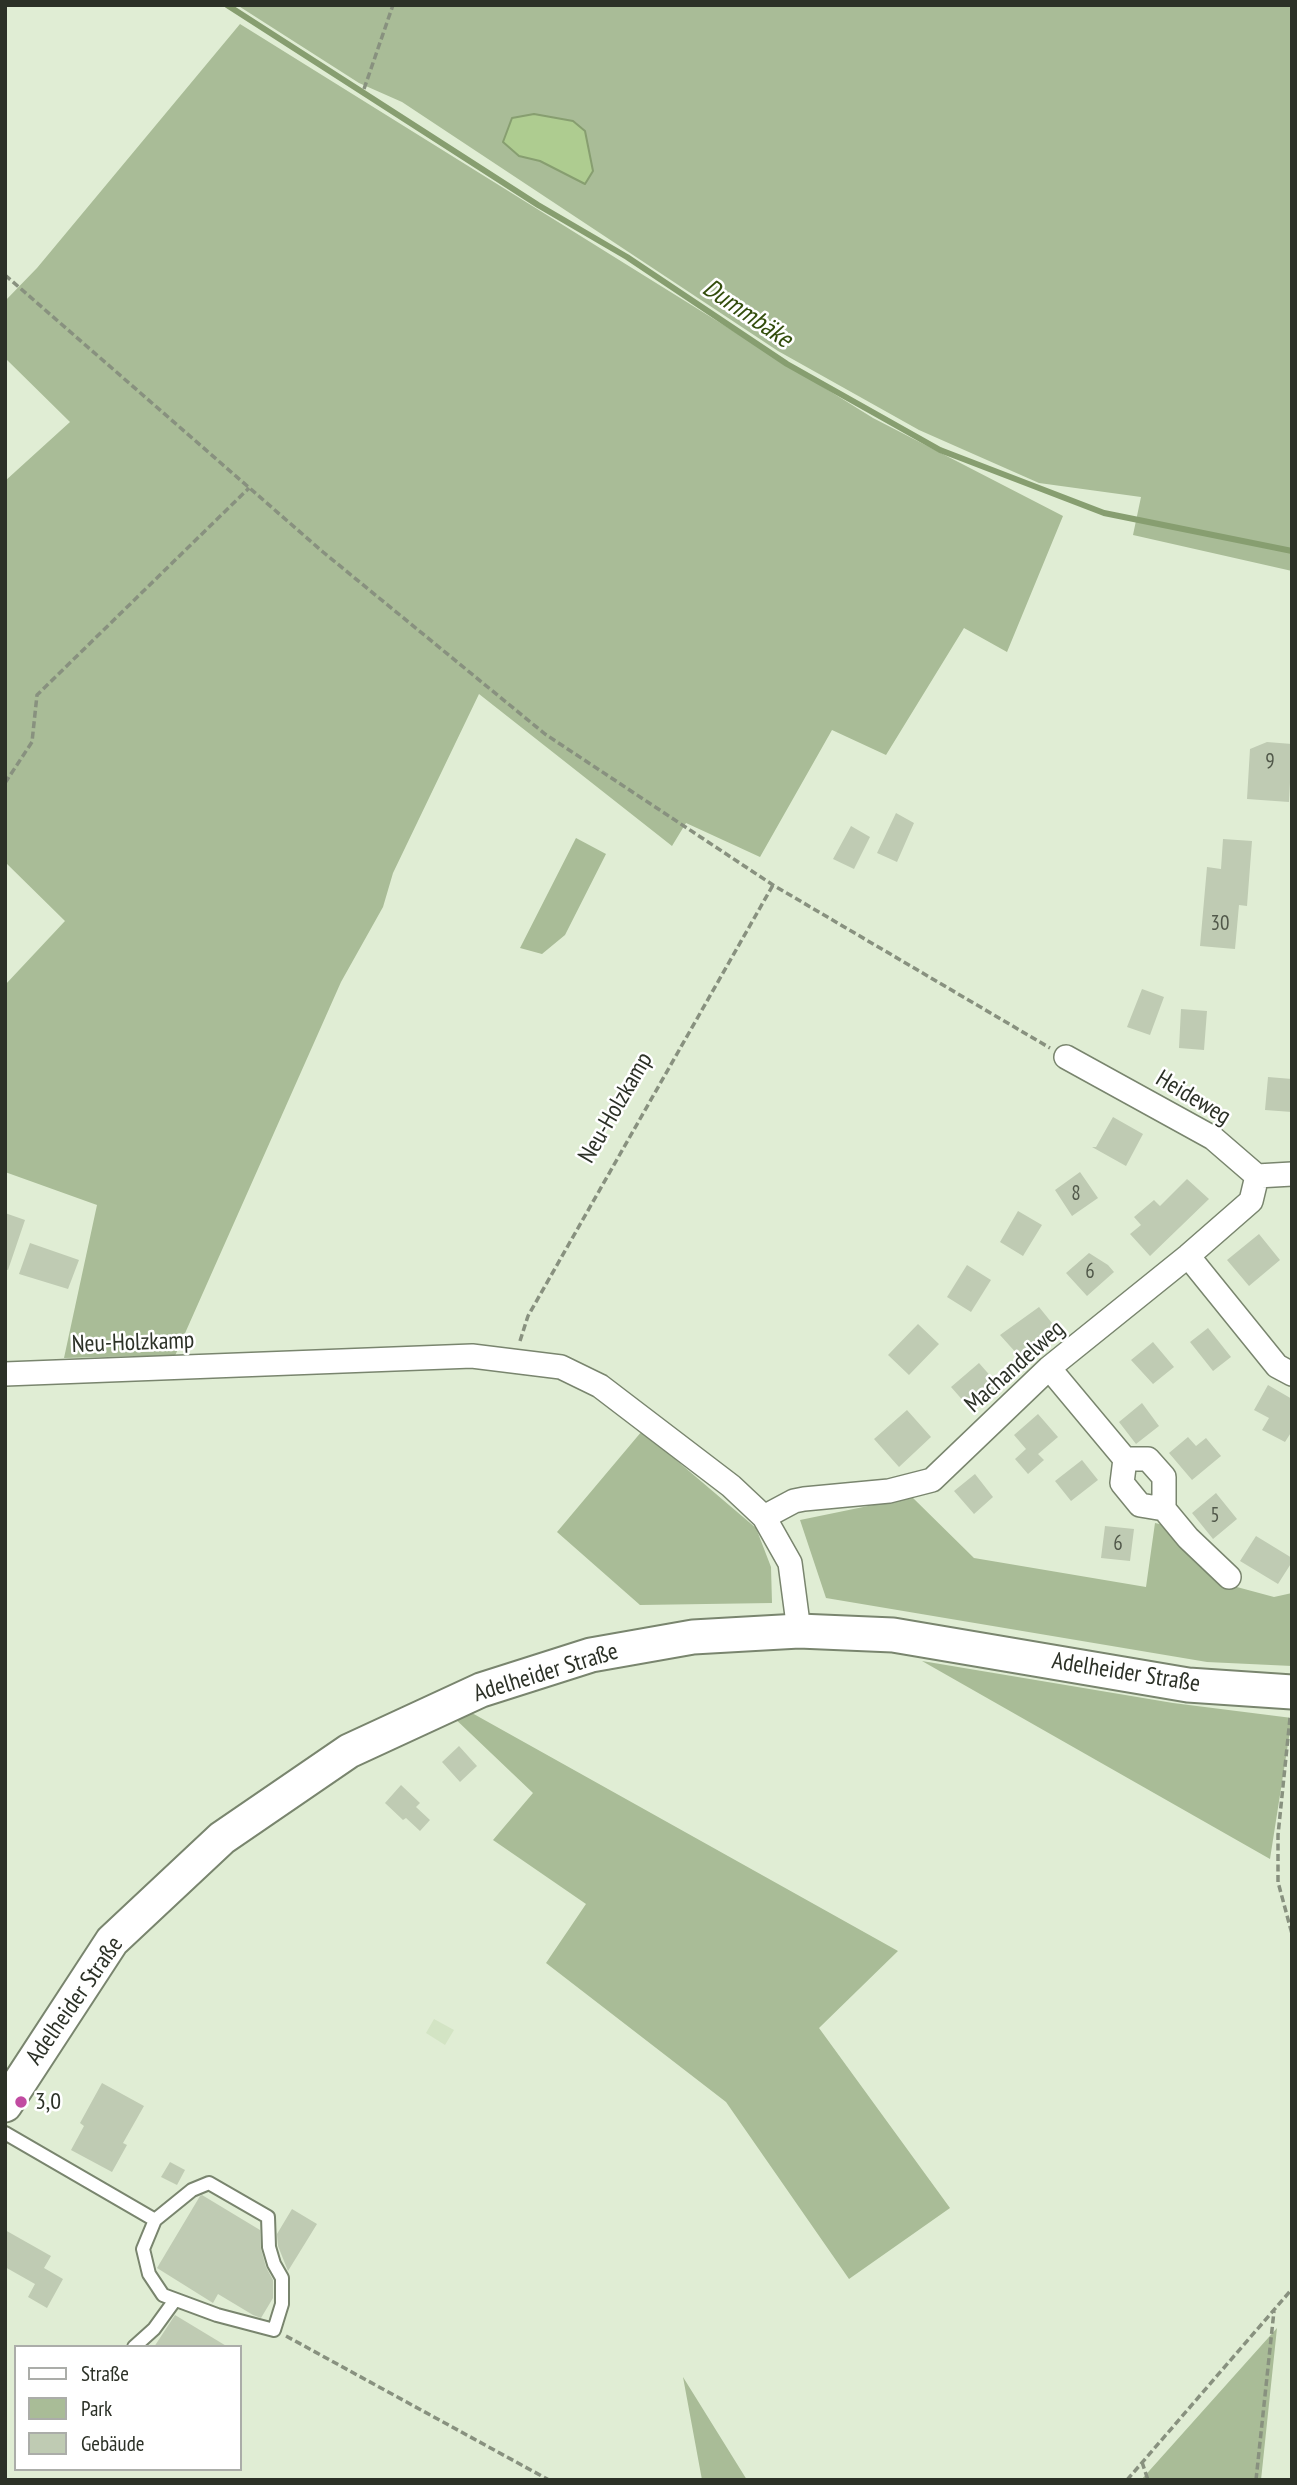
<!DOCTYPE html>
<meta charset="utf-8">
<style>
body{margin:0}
#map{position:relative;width:1297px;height:2485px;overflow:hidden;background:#e0edd4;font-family:"PT Sans Narrow",sans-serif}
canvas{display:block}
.frame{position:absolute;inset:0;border:7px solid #2c3127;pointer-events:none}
.legend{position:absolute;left:14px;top:2345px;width:228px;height:126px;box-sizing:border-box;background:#fff;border:2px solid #abada9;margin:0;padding:9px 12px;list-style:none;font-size:21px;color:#2c3127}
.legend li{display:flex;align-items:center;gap:14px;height:35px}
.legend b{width:35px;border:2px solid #abada9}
</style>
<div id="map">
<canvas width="1297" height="2485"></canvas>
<div class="frame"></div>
<ul class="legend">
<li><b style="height:9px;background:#fff"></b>Straße</li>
<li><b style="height:19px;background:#a9bc97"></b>Park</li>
<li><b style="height:19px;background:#bfcbb3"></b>Gebäude</li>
</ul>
</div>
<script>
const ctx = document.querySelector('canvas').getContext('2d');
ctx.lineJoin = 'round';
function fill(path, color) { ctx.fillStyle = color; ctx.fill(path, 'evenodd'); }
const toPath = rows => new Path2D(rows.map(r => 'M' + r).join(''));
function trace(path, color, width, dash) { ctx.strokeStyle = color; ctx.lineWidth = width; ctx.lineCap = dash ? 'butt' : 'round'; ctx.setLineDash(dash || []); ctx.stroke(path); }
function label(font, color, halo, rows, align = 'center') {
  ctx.font = font + ' "PT Sans Narrow",sans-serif'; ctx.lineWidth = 5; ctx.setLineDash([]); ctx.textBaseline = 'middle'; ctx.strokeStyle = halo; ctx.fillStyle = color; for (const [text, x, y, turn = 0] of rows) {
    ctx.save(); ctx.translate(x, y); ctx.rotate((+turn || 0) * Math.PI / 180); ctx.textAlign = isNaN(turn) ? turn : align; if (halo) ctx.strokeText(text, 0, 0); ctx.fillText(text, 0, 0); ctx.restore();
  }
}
fill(toPath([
 [434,2019,454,2030,445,2045,426,2033]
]), '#d3e4c4');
fill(toPath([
 [237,5,1292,5,1292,571,1133,535,1141,497,1039,483,919,430,778,351,402,102,359,83],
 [519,156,593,171,585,184,540,161],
 [240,24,873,418,1063,516,1007,652,964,628,886,755,832,730,760,857,686,823,672,846,479,694,393,873,383,907,341,982,174,1358,144,1356,64,1358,97,1205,5,1172,5,985,65,921,5,862,5,481,70,422,5,358,5,301,37,268],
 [576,838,606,854,565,935,542,954,520,948],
 [642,1431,756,1528,771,1567,772,1603,640,1605,557,1532],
 [912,1497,974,1558,1146,1587,1155,1523,1168,1526,1222,1583,1274,1597,1292,1593,1292,1666,1207,1662,826,1598,800,1520],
 [922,1661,1173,1703,1292,1718,1270,1859],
 [463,1708,898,1951,819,2028,950,2208,849,2279,726,2102,546,1963,586,1904,493,1840,533,1793,449,1713],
 [1277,2328,1261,2480,1141,2480],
 [683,2377,747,2480,702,2480]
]), '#a9bc97');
const water = toPath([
 [534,114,573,121,585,131,593,171,585,184,540,161,519,156,503,142,512,118,534,114]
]);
fill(water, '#aecc90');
trace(water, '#879e70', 2);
trace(toPath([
 [227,5,538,205,627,257,787,364,940,450,1104,513,1292,551]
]), '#879e70', 6);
fill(toPath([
 [1267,742,1292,744,1289,802,1247,799,1250,749],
 [896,813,914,823,897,862,877,853],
 [851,826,870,837,854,869,833,859],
 [1223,839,1252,841,1247,906,1239,905,1235,949,1200,946,1207,867,1221,869],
 [1142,989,1164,997,1150,1035,1127,1027],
 [1181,1009,1207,1011,1204,1050,1179,1048],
 [1268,1077,1292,1079,1292,1112,1265,1110],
 [1113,1117,1143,1134,1126,1166,1092,1147,1096,1147],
 [1080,1172,1098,1198,1072,1216,1055,1190],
 [1187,1179,1209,1199,1150,1256,1130,1234,1141,1225,1134,1217,1154,1200,1160,1206],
 [1018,1211,1042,1225,1023,1256,1000,1242],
 [5,1213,25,1220,8,1270,5,1269],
 [1259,1234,1280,1260,1249,1286,1227,1260],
 [30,1243,79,1260,68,1289,19,1274],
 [1089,1253,1108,1265,1114,1272,1087,1296,1066,1273],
 [967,1265,991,1280,971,1312,947,1297],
 [1039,1307,1056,1328,1038,1343,1036,1340,1018,1355,1000,1335],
 [918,1324,939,1344,909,1375,888,1355],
 [1208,1328,1231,1357,1213,1371,1190,1342],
 [1153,1342,1174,1367,1153,1384,1131,1360],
 [979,1363,1001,1388,973,1412,951,1387],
 [1268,1385,1292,1399,1292,1431,1285,1442,1262,1430,1269,1418,1254,1410],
 [1142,1403,1159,1426,1136,1444,1119,1422],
 [907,1410,931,1437,899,1467,874,1439],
 [1038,1414,1058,1437,1038,1454,1044,1460,1028,1474,1015,1459,1026,1449,1014,1435],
 [1188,1437,1196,1446,1206,1438,1221,1456,1192,1480,1169,1453],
 [1082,1460,1098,1480,1071,1501,1055,1481],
 [975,1474,993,1497,974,1514,954,1491],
 [1216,1493,1237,1519,1213,1539,1192,1513],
 [1105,1526,1134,1529,1130,1561,1101,1558],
 [1256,1536,1292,1558,1292,1562,1278,1584,1240,1561],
 [459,1746,477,1766,460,1782,442,1762],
 [401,1785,420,1803,416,1807,430,1820,420,1831,406,1818,403,1820,385,1803],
 [102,2083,144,2106,123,2143,127,2145,112,2172,71,2150,84,2126,80,2123],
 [170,2162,185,2170,177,2185,161,2177],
 [202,2195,260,2230,261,2249,266,2267,273,2280,273,2298,261,2318,253,2315,218,2294,213,2303,157,2268,200,2196],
 [292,2209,317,2224,288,2271,278,2246,277,2234],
 [5,2230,51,2256,44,2268,63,2279,47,2308,28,2297,35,2284,5,2267],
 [175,2315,228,2347,154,2347]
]), '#bfcbb3');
const lane = toPath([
 [5,2133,155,2220,143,2249,149,2274,163,2295,217,2315,274,2330,282,2304,282,2278,274,2264,269,2247,268,2217,209,2183,192,2190,155,2220],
 [134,2347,154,2329,175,2300]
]);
const street = toPath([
 [1066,1057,1213,1138,1257,1176,1292,1174],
 [1188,1256,1277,1366,1292,1374],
 [1049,1368,1125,1459,1122,1483,1140,1505,1164,1509],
 [5,1374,472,1356,561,1367,600,1386,731,1486,764,1517,790,1563,799,1631],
 [1125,1459,1148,1459,1164,1477,1164,1509,1188,1538,1229,1577],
 [764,1517,794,1501,804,1499,889,1491,932,1480,1049,1368,1188,1256,1251,1201,1257,1176]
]);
const secondary = toPath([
 [5,2105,112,1941,222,1838,349,1751,481,1690,591,1655,693,1637,799,1631,893,1635,1188,1685,1292,1692]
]);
trace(lane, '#79856e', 16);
trace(street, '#79856e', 26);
trace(secondary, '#79856e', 37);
trace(toPath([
 [364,89,393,5],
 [5,275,323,552,545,734,773,885,1050,1048],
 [5,783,32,742,37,695,249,488],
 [520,1341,528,1316,773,885],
 [1290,1718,1278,1835,1278,1882,1292,1934],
 [286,2336,549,2480],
 [1142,2462,1148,2480],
 [1127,2480,1292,2289],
 [1256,2480,1274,2311]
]), '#88917f', 3.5, [7, 3.5]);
trace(lane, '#fff', 12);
trace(street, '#fff', 23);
trace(secondary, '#fff', 33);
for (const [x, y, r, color] of [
 [21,2102,7,"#c14ba1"]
]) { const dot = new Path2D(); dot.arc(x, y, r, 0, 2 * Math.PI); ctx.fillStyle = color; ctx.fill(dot); trace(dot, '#fff', 2.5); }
label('21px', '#51584a', null, [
 ["9",1270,762],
 ["30",1220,924],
 ["8",1076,1194],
 ["6",1090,1272],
 ["5",1215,1516],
 ["6",1118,1544]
]);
label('24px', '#2c3127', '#fff', [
 ["Heideweg",1193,1098,31],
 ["Neu-Holzkamp",616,1108,-60],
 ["Neu-Holzkamp",133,1343,-2],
 ["Machandelweg",1015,1367,-42],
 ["Adelheider Straße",546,1673,-17],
 ["Adelheider Straße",1126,1673,9],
 ["Adelheider Straße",75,2001,-55]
]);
label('24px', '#2c3127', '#fff', [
 ["3,0",35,2102]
], 'left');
label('italic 26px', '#334d0c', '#fff', [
 ["Dummbäke",747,314,34]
]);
</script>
